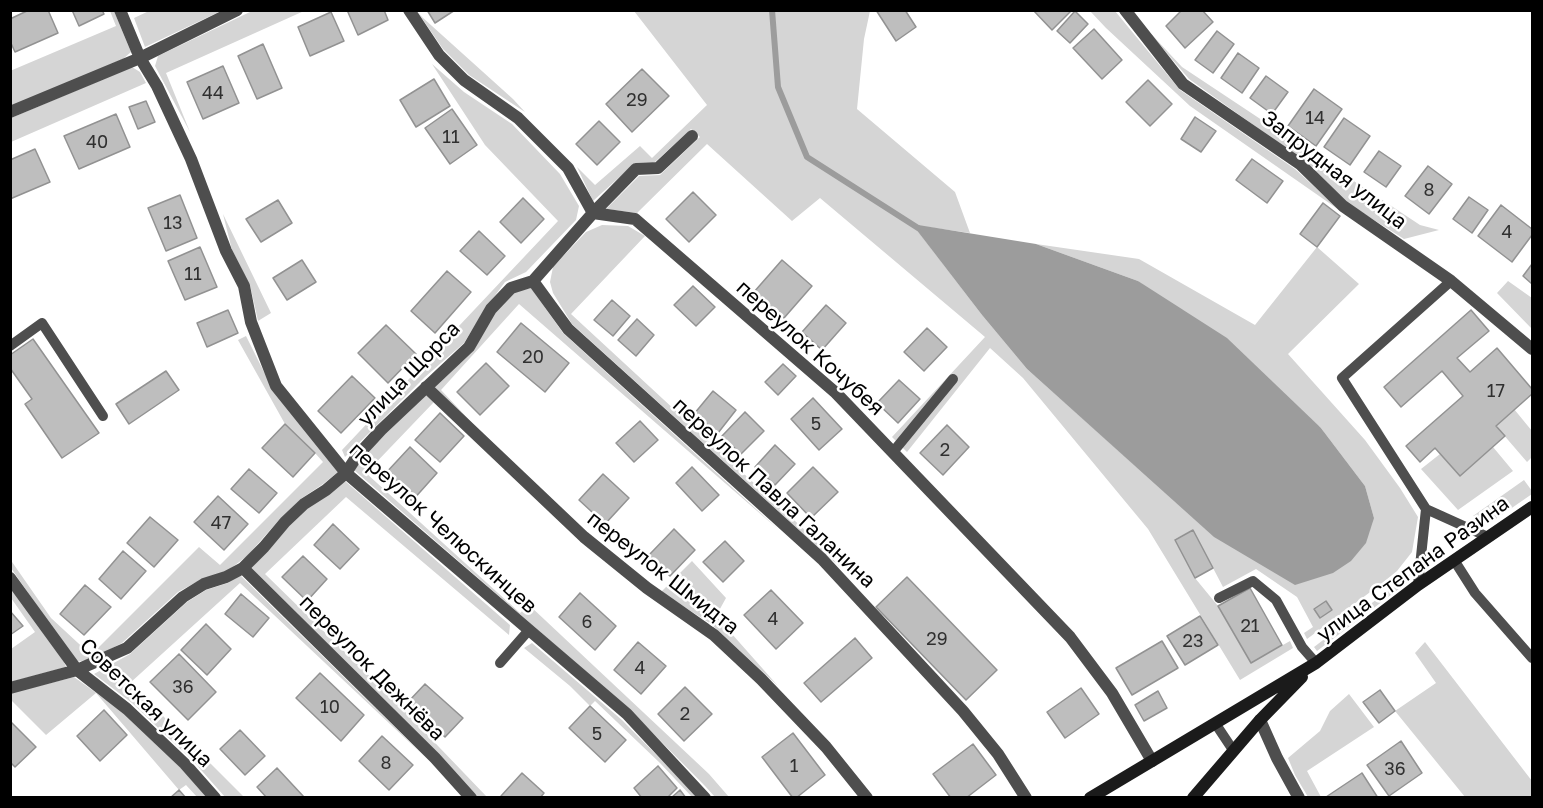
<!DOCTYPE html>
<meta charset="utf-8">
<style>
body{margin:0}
#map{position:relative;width:1543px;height:808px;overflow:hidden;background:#fff;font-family:"Golos Text",sans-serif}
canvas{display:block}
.frame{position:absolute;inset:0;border:12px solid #000;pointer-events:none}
</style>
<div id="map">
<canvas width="1543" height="808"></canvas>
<div class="frame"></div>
</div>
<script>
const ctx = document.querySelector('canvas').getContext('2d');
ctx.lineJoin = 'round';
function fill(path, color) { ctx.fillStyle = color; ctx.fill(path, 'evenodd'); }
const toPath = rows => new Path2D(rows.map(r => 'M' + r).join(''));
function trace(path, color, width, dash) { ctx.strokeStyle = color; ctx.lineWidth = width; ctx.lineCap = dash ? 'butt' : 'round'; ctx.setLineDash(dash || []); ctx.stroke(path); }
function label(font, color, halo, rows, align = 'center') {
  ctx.font = font + ' "Golos Text",sans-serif'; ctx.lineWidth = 5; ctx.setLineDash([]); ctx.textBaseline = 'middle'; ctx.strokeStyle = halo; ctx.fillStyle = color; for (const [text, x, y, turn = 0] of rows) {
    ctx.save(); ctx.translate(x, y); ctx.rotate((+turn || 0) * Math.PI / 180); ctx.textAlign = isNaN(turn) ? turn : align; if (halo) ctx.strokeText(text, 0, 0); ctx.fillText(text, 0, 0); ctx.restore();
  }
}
fill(toPath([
 [110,11,114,11,131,52,123,59,11,107,10,71,116,26],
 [149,11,149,10,221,11,145,47,134,18],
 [252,11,304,11,166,73,190,132,155,66,158,56],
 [417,11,422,17,513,99,525,112,469,75,443,49],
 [634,11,870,11,864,39,857,109,955,192,970,233,913,225,982,315,1027,369,1139,469,1374,518,1365,486,1321,428,1138,281,1036,244,1139,259,1255,325,1317,247,1359,284,1288,354,1365,440,1400,488,1418,517,1412,552,1397,571,1381,584,1307,639,1304,633,1313,627,1297,597,1256,569,1223,587,1193,530,1175,539,1195,578,1218,606,1251,663,1290,641,1293,648,1240,680,1148,529,1023,378,990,348,907,452,892,437,985,337,820,198,792,221,707,144,637,213,606,209,639,176,660,175,700,137,691,129,655,162,635,163,593,201,577,167,595,185,640,146,652,158,707,105],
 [1090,11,1115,11,1180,90,1295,169,1342,212,1190,106,1106,28],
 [1141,23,1182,67,1420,225,1439,230,1404,239,1347,203,1304,161,1189,79],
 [432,64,464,92,512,124,560,174,579,206,576,220,526,272,505,282,483,312,464,343,425,377,345,457,342,450,558,221,485,145],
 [132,67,140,72,146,83,11,142,11,118],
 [223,214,271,313,258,321,250,285,232,250],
 [602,225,628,226,645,236,571,314,808,533,841,568,572,324,553,293,550,282,553,267,586,232],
 [1508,281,1532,298,1532,329,1497,293],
 [531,288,563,333,779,530,519,304,441,390,474,425,433,387,494,313,514,292],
 [246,336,271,386,338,472,323,484,302,498,279,520,247,556,226,572,202,579,178,592,122,643,92,659,76,662,11,568,10,559,51,618,91,655,199,547,220,565,323,462,315,453,285,424,238,340],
 [426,395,434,402,366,473,520,613,529,605,709,774,729,797,715,797,705,786,630,710,354,470,385,432],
 [1514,409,1532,431,1532,457,1527,462,1496,426],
 [1493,447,1513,471,1458,510,1421,469,1440,454,1460,476],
 [1524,480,1532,491,1532,494,1490,523,1473,516],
 [345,481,510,625,509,635,346,497,265,574,390,696,487,797,477,797,250,570,290,524,307,507],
 [692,561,726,598,716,616,778,686,711,624,661,592],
 [1410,574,1408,582,1317,651,1314,647],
 [240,575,424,756,240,583,130,683,244,797,225,797,194,762,132,703,94,674,130,654,187,602,206,590,228,583],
 [10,586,64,662,66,667,11,682,11,649,35,632,11,598],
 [1425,642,1532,781,1532,797,1465,797,1395,711,1436,683,1415,653],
 [532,643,622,720,698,797,692,797,660,763,595,701,590,706,570,686,524,648],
 [74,677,123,712,180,767,207,797,197,797,186,785,179,790,96,693,46,735,12,701,11,702,11,693],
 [1349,694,1374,727,1307,771,1321,797,1308,797,1295,775,1288,758,1320,731,1330,711]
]), '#d5d5d5');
fill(toPath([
 [912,224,1036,244,1138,281,1227,338,1321,428,1365,486,1374,518,1366,543,1351,561,1333,573,1295,585,1214,537,1027,369,982,315]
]), '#9c9c9c');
trace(toPath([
 [772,10,778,87,807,157,918,228]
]), '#9c9c9c', 6);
const building = toPath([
 [29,10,48,10,58,33,15,52,10,41,10,19,29,10],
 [72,10,102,10,104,14,79,26,72,10],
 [347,10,384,10,388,20,358,35,347,10],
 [427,10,455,10,435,23,427,10],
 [876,10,905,10,916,27,896,41,876,10],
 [1033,10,1072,10,1052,30,1033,10],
 [1182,10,1202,10,1213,22,1185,48,1166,26,1182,10],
 [1075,11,1088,24,1070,43,1057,31,1075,11],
 [331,12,344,41,310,56,298,27,331,12],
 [1094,29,1122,60,1102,79,1073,48,1094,29],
 [1217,31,1234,44,1213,73,1195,60,1217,31],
 [263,44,282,88,257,99,238,56,263,44],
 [1238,53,1259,68,1242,93,1221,78,1238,53],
 [223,66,239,103,203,119,187,82,223,66],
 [642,69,669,96,632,132,606,104,642,69],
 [1266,76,1288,92,1272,114,1250,98,1266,76],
 [434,79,450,106,416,127,400,100,434,79],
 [1148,80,1172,104,1150,126,1126,102,1148,80],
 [1314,89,1342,109,1316,146,1288,126,1314,89],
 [146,101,155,122,138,129,129,107,146,101],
 [452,109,477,145,450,164,425,128,452,109],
 [116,114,130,147,79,169,64,136,116,114],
 [1195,117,1216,131,1201,152,1181,139,1195,117],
 [1344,118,1370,136,1350,165,1324,147,1344,118],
 [599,121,620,142,597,165,576,144,599,121],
 [35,149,50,182,10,199,10,160,35,149],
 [1379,151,1401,166,1386,187,1364,172,1379,151],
 [1252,159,1283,181,1267,203,1236,180,1252,159],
 [1428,166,1452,184,1429,214,1405,196,1428,166],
 [693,192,716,215,689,242,666,219,693,192],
 [180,195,197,238,166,251,148,208,180,195],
 [1469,197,1488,210,1472,233,1453,219,1469,197],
 [523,198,544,219,521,243,500,222,523,198],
 [278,200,292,223,261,242,246,219,278,200],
 [1323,203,1340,216,1317,247,1300,234,1323,203],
 [1501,205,1532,229,1532,235,1512,262,1478,236,1501,205],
 [479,231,505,256,487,275,460,251,479,231],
 [200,247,217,287,185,300,168,261,200,247],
 [302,260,316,282,287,300,273,278,302,260],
 [782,260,812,286,784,318,754,292,782,260],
 [1532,264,1532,284,1523,276,1532,264],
 [447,271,471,292,435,333,411,311,447,271],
 [693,286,715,307,696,326,674,305,693,286],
 [612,300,630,316,613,336,594,320,612,300],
 [826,305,846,323,822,350,802,332,826,305],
 [228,310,238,333,207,347,197,323,228,310],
 [1471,310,1489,331,1457,358,1470,372,1497,348,1532,389,1532,394,1496,426,1505,436,1460,476,1435,448,1420,462,1406,446,1463,396,1442,371,1401,407,1384,387,1471,310],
 [637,319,654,335,636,356,618,340,637,319],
 [521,323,569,363,545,392,497,352,521,323],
 [386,325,416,354,388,383,358,353,386,325],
 [927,328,947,347,924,371,904,352,927,328],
 [33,339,99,433,62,458,25,404,32,399,10,368,10,355,33,339],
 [486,363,509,386,480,415,457,392,486,363],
 [783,364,796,376,778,395,765,382,783,364],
 [166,371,179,390,129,424,116,404,166,371],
 [352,376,375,398,341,433,318,411,352,376],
 [899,380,920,399,898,423,877,403,899,380],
 [713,391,736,410,718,433,694,414,713,391],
 [813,398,842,429,819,450,791,419,813,398],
 [745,412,764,431,741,454,722,436,745,412],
 [440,413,464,436,440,462,415,440,440,413],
 [640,421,658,440,634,462,616,443,640,421],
 [285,424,315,453,293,477,262,448,285,424],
 [947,425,969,447,943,475,920,453,947,425],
 [775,445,795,464,775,485,755,467,775,445],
 [410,447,437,473,412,501,384,475,410,447],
 [692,467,719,495,702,511,676,483,692,467],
 [813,467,838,492,811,518,787,493,813,467],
 [249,469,277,493,259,513,231,489,249,469],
 [603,474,629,498,605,524,579,500,603,474],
 [218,496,248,524,224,550,194,522,218,496],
 [150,517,178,540,154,567,127,543,150,517],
 [333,524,359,549,340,569,314,545,333,524],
 [674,529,695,550,670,576,649,555,674,529],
 [1193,530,1213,568,1195,578,1175,540,1193,530],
 [725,541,744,561,723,582,703,562,725,541],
 [123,551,146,571,121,599,99,579,123,551],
 [303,556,327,579,307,601,282,577,303,556],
 [907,577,997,670,966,700,876,607,907,577],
 [85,585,111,607,84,635,60,614,85,585],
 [1250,588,1282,645,1251,663,1218,606,1250,588],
 [771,590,803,623,776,649,744,615,771,590],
 [580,593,616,626,595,650,559,617,580,593],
 [241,594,269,618,253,637,225,614,241,594],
 [1326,601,1332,610,1320,618,1314,609,1326,601],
 [10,611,23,626,10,635,10,611],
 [1200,616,1218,645,1185,665,1167,636,1200,616],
 [206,624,231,649,207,675,181,650,206,624],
 [855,638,872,658,821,702,804,683,855,638],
 [1162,641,1178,668,1132,695,1116,668,1162,641],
 [638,642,666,666,641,694,614,670,638,642],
 [179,654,216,692,188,720,150,682,179,654],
 [320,673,364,715,341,741,296,698,320,673],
 [425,684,463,718,445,737,407,703,425,684],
 [685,687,712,714,684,741,658,714,685,687],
 [1081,688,1099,714,1065,738,1047,712,1081,688],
 [1380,690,1395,711,1379,723,1363,702,1380,690],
 [1158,691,1167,708,1144,721,1135,705,1158,691],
 [590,706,626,740,605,762,569,728,590,706],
 [104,710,127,735,100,761,77,736,104,710],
 [10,721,36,747,15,767,10,762,10,721],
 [240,730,265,756,245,775,220,749,240,730],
 [793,733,825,775,796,798,793,798,762,757,793,733],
 [382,736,413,765,389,790,359,761,382,736],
 [1401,741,1422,773,1389,796,1367,765,1401,741],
 [973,744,996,775,966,798,951,798,933,774,973,744],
 [658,766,677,788,667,798,642,798,634,788,658,766],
 [277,768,304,797,303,798,267,798,257,787,277,768],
 [522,773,544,793,540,798,502,798,501,796,522,773],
 [1362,773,1378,798,1327,798,1326,797,1362,773],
 [179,790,186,798,170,798,179,790],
 [680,790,686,798,671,798,680,790]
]);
fill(building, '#bebebe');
trace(building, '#929292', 1.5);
trace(toPath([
 [1451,281,1342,378,1426,509,1488,537],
 [10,346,42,323,103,416],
 [893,452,953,379],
 [1454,560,1475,593,1532,658],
 [1418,585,1426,509],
 [1219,598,1253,581,1276,600,1302,647,1316,663],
 [500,663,529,630],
 [1215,723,1233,750]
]), '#4e4e4e', 10);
trace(toPath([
 [120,10,140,58,157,86,191,159,226,251,244,286,251,322,276,386,346,473,627,714,705,798],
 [409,10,439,55,464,80,518,118,568,168,593,213,635,219,836,393,1070,637,1112,693,1152,761],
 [1125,10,1183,84,1300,164,1343,206,1451,281,1532,349],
 [10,112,140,58,237,10],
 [533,281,568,329,822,559,963,711,998,754,1026,798],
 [426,387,584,537,647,588,714,635,761,679,826,747,867,798],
 [243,568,435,758,471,798],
 [10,578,77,670,127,709,185,764,215,798],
 [10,688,77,670,127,648,183,597,204,584,226,577,243,568,264,547,285,522,304,504,326,490,346,473,357,456,381,430,469,347,491,309,511,288,533,281,593,213,636,169,658,168,692,136],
 [1260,720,1277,758,1299,798]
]), '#4e4e4e', 12);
trace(toPath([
 [1090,798,1316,663,1418,585,1532,507],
 [1193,798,1260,720,1302,677]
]), '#1b1b1b', 12);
label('18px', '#303030', null, [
 ["44",213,93],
 ["29",637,100],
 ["14",1315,118],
 ["11",451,137],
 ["40",97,142],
 ["8",1429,190],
 ["13",173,223],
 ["4",1507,232],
 ["11",193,274],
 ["20",533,357],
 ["17",1496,391],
 ["5",816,424],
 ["2",945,450],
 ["47",221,523],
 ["4",773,619],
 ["6",587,622],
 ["21",1250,626],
 ["29",937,639],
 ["23",1193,641],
 ["4",640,668],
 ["36",183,687],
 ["10",330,707],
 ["2",685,714],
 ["5",597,734],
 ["8",386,763],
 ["1",794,766],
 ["36",1395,769]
]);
label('21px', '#000', '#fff', [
 ["Запрудная улица",1334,170,38],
 ["переулок Кочубея",810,348,42],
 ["улица Щорса",409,374,-46],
 ["переулок Павла Галанина",774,493,43],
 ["переулок Челюскинцев",443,528,42],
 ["улица Степана Разина",1413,569,-36],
 ["переулок Шмидта",663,573,38],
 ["переулок Дежнёва",372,668,45],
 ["Советская улица",146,703,44]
]);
</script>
